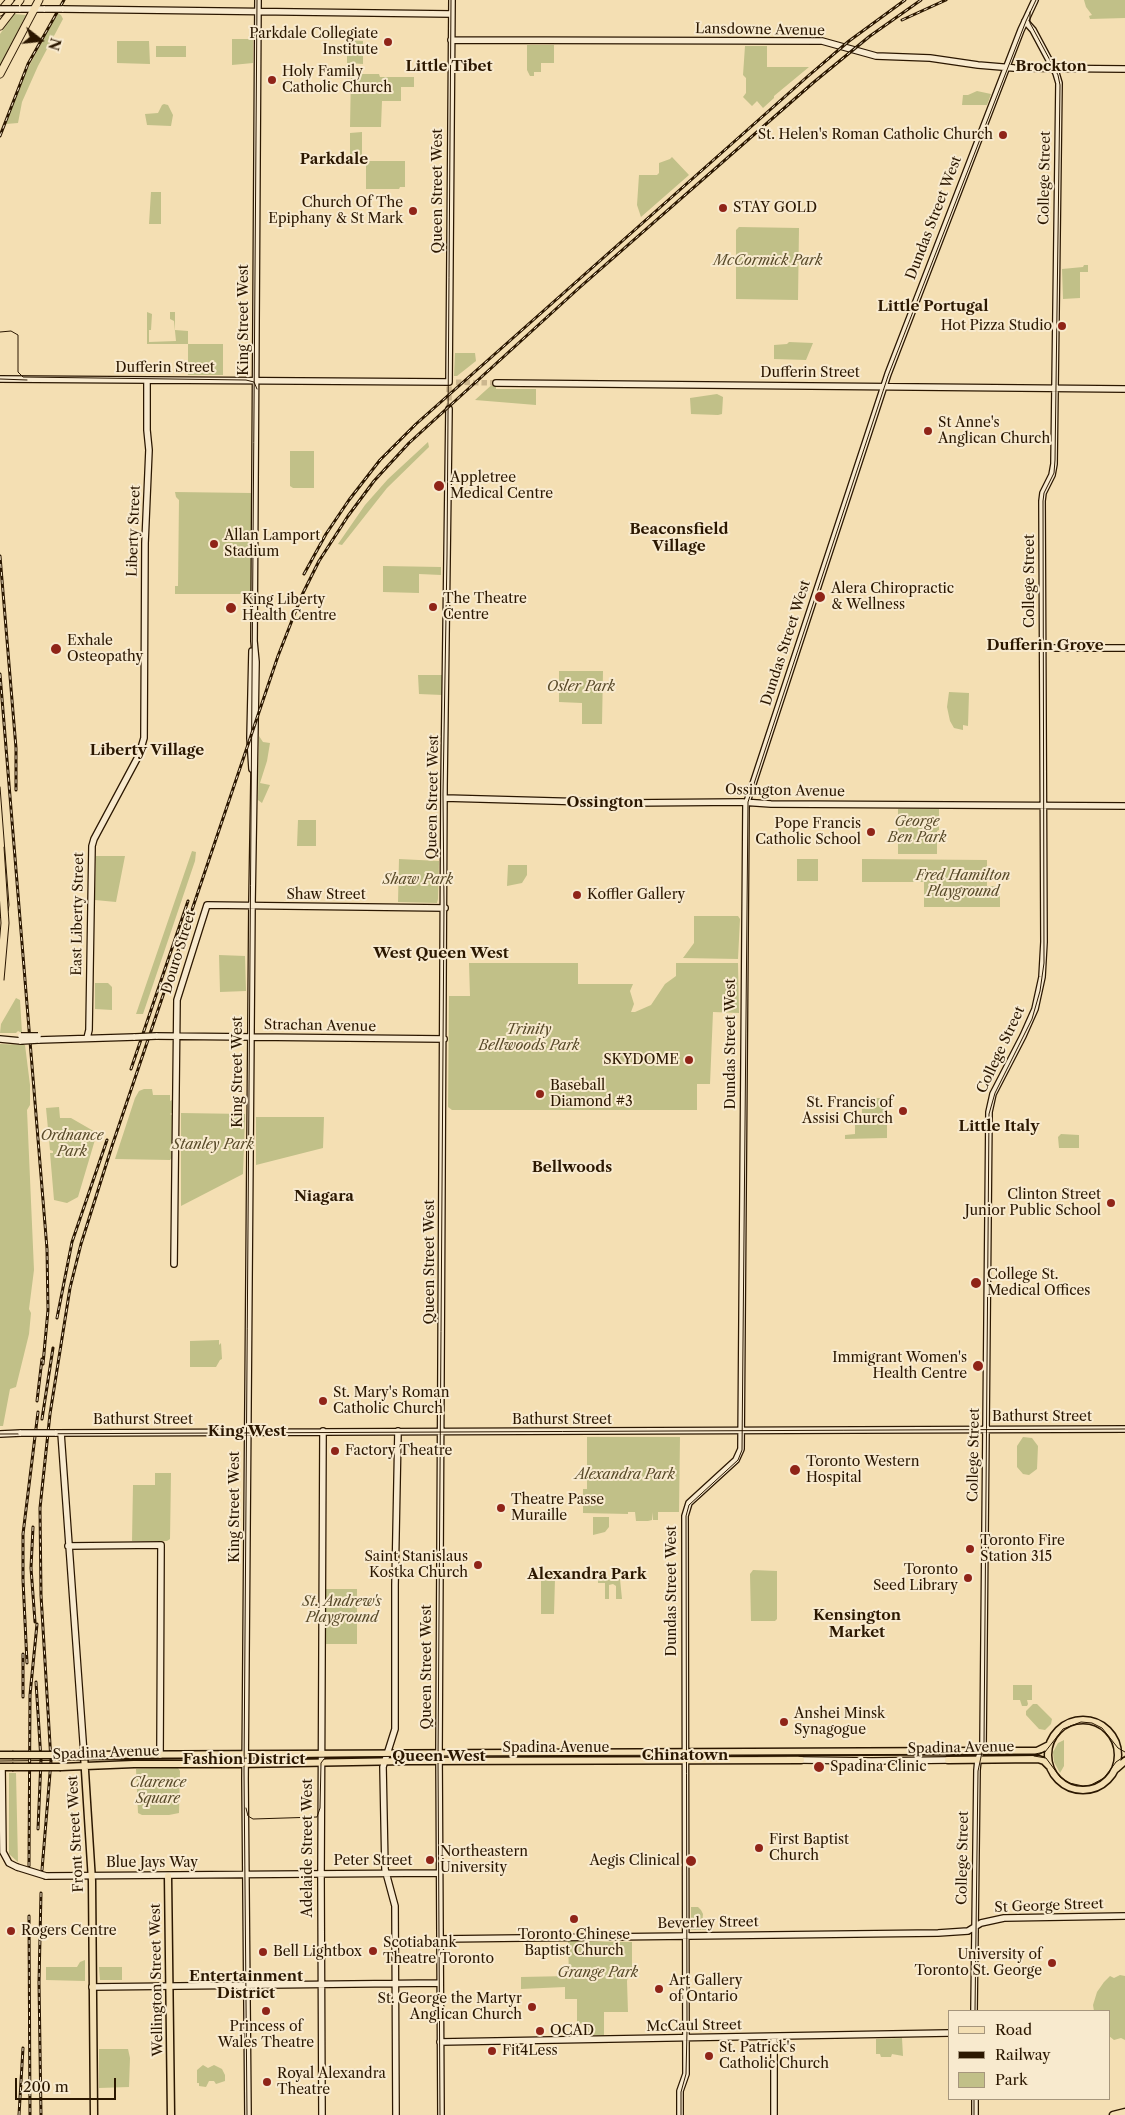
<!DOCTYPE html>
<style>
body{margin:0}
#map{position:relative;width:1125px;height:2115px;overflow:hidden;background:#f4dfb3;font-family:"Libre Caslon Text",serif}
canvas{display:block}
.legend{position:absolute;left:948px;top:2010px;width:162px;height:90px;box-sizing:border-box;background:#f8eace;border:1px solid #a6967c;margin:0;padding:6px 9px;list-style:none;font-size:15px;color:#2b1700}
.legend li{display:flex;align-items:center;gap:10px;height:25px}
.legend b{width:25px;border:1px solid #a6967c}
.north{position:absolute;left:15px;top:15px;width:50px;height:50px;-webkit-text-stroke:4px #f8eace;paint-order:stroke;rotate:106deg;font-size:14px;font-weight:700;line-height:20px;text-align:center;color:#2b1700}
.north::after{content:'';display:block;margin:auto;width:18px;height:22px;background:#2b1700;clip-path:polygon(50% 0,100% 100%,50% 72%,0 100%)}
.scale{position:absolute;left:15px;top:2078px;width:101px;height:22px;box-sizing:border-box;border:2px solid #2b1700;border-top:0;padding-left:6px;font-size:15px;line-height:18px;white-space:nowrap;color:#2b1700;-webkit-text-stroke:4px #f8eace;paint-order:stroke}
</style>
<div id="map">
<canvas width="1125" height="2115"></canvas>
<ul class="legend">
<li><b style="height:6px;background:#f4dfb3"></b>Road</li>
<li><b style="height:6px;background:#2b1700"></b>Railway</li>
<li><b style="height:14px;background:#c1c088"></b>Park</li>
</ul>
<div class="north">N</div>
<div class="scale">200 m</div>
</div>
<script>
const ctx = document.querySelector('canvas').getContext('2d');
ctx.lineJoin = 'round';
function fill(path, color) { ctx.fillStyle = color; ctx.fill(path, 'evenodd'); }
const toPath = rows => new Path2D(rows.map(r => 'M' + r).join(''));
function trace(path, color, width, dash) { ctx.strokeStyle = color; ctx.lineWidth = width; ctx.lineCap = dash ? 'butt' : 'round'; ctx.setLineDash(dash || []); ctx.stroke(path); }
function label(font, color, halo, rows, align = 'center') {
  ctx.font = font + ' "Libre Caslon Text",serif'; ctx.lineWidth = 4; ctx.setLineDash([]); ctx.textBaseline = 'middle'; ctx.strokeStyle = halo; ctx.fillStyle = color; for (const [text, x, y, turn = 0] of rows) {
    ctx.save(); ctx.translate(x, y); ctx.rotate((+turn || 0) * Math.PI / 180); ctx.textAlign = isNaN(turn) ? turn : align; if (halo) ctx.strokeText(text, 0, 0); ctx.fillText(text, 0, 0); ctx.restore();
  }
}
fill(toPath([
 [1084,0,1125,0,1125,18,1090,19,1089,16,1092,15,1086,7],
 [57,13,61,15,63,19,38,66,22,102,18,123,6,124,21,82,54,18,57,17],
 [14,14,26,15,0,65,0,34],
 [232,39,253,39,253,63,232,65],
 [347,40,363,41,363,64,347,63],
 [117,41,149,41,150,64,117,63],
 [527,45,554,45,554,63,541,63,541,72,534,72,534,76,530,76,527,70],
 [156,46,186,46,186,57,156,57],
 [745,46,767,46,767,67,809,67,774,96,774,98,763,108,757,101,752,106,743,97,746,93,746,78,743,75],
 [351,74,379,74,380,77,414,77,414,87,401,87,401,101,382,101,381,127,350,127],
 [977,91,991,94,987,105,962,105,963,95,968,95],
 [164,104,168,105,173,115,171,126,147,125,145,114,158,113,162,105],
 [362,132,362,160,350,160,350,133],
 [672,157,689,175,641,217,637,205,639,175,657,175,659,173,659,163,670,159],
 [366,161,405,161,405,187,400,187,399,189,366,189],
 [151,192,161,192,161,224,149,224],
 [739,227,799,228,798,300,736,299,736,230],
 [1084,265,1088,265,1088,272,1080,272,1080,298,1063,299,1062,269,1083,267],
 [147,312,152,314,151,330,149,330,149,342,176,341,174,321,170,319,170,312,175,312,175,330,188,331,188,344,223,344,223,375,188,375,188,344,147,344],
 [789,342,813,343,806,360,774,359,774,345,787,344],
 [455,353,475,353,476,361,457,376,454,376],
 [496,381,496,389,536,389,536,405,475,400],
 [717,394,723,397,722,414,718,415,691,414,690,398],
 [428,442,429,447,387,488,342,545,338,544,365,505,388,479],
 [290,451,314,451,314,488,293,488,290,486],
 [175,492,251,493,251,594,175,594,175,586,178,586,179,500,176,497],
 [383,566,441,567,441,575,419,574,419,593,383,592],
 [559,671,603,671,602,724,582,724,582,703,559,702],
 [418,675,442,675,442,695,419,694],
 [949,692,969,693,968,726,963,725,963,730,954,728,950,721,947,707],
 [259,736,263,742,270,743,267,761,260,783,270,785,262,803,258,800],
 [898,809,939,809,939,830,937,831,937,854,898,854],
 [298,820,316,820,316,846,297,846],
 [192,851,196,852,195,861,143,1014,136,1014],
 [96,856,125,856,116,902,95,900],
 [399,859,439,861,438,899,437,903,398,902],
 [797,859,818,859,818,881,797,881],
 [862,859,987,860,987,886,1000,886,1000,907,924,907,924,882,862,882],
 [508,865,527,865,527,875,522,883,507,886],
 [694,916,738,916,740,919,738,959,683,958,694,943],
 [219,955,245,956,246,991,220,992],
 [469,963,578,963,578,984,633,984,630,991,634,1004,631,1012,635,1012,651,1005,665,984,676,976,676,963,738,963,739,1013,713,1012,710,1084,697,1084,697,1110,452,1110,448,1107,449,996,470,996],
 [95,983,108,983,112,987,112,1010,95,1009],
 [16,998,20,1000,22,1033,18,1031,16,1033,0,1033,1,1024],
 [0,1044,25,1045,30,1085,30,1105,27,1110,34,1270,29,1309,31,1313,29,1334,16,1387,10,1389,3,1426,0,1426],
 [144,1089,152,1089,153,1095,170,1095,170,1101,172,1100,172,1113,170,1114,172,1115,172,1158,170,1160,115,1159,135,1098,139,1091],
 [862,1098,886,1098,887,1117,862,1113],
 [59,1107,60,1118,71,1118,97,1133,78,1197,67,1203,54,1200,50,1153,53,1153,53,1151,50,1150,46,1108],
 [181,1113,245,1114,245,1118,243,1174,181,1206],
 [862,1115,887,1118,887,1138,845,1139,845,1135,855,1134,855,1121,859,1121],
 [256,1117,324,1117,323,1148,256,1165],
 [1061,1134,1079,1135,1079,1148,1059,1148,1058,1137],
 [219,1340,219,1345,221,1343,222,1359,220,1360,216,1367,190,1367,190,1341],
 [587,1437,680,1437,679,1512,658,1512,658,1520,653,1520,652,1512,652,1520,648,1521,636,1521,635,1512,628,1512,628,1514,583,1513,583,1489,587,1489],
 [1023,1437,1032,1438,1038,1446,1037,1469,1029,1475,1023,1474,1017,1467,1017,1446],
 [155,1473,171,1473,170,1539,167,1541,132,1541,133,1485,155,1485],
 [593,1517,609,1517,609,1527,605,1532,593,1535],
 [753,1570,777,1571,777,1619,775,1621,751,1621,750,1574],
 [541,1579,555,1579,554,1614,541,1614],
 [598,1579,620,1579,622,1599,616,1599,616,1586,613,1584,609,1585,609,1599,605,1599,605,1583,598,1583],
 [326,1589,357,1589,357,1644,326,1644],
 [1013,1685,1032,1685,1032,1700,1027,1700,1028,1704,1027,1706,1022,1706,1020,1700,1013,1700],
 [1033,1704,1037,1704,1052,1719,1051,1724,1045,1730,1039,1729,1026,1715,1026,1711],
 [1064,1740,1064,1766,1060,1773,1054,1762,1053,1752,1058,1743],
 [178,1768,180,1771,179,1813,169,1815,142,1815,138,1813,136,1769],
 [9,1773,16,1773,18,1862,9,1854],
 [691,1907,698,1907,701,1910,703,1914,702,1925,708,1926,708,1930,702,1930,702,1927,701,1930,691,1930],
 [568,1941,632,1942,632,1972,629,1973,627,1981,628,2012,604,2012,604,2035,586,2035,586,2025,577,2023,577,1999,565,1999,565,1987,521,1989,521,1977,569,1976],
 [85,1960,85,1981,46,1980,46,1967,77,1967,80,1962],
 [99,1967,122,1967,122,1980,100,1980],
 [1120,1975,1125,1976,1125,2040,1121,2038,1114,2040,1109,2036,1109,2011,1094,2011,1093,2005,1097,1992,1104,1982,1110,1976,1114,1978],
 [902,2038,903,2056,892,2054,891,2057,881,2057,880,2054,876,2054,876,2039],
 [99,2049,128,2049,130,2058,129,2087,99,2088],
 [203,2065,208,2068,214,2065,222,2069,225,2075,225,2081,216,2084,214,2081,209,2081,206,2087,199,2086,199,2083,197,2083,197,2070]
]), '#c1c088');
trace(toPath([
 [449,409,449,382,496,383]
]), '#ccb78f', 5.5, [5.5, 3]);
const secondary = toPath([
 [19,9,45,9],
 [62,9,451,14],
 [451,40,822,41,876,56,930,58,978,65,1014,68,1125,69],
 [0,379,449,382,452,0],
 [496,383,1125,389],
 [1043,648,1125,648],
 [252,769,250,738,252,651],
 [444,798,626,803,742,802,771,804,1125,806],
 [156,1036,444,1039],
 [87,1038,89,1030,92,846,94,839,139,755,144,738,145,543,149,450,147,430,147,380],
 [0,1039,21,1041],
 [38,1040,135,1037],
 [174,1264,177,1000,207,905,445,908],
 [55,1433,1125,1429],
 [61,1433,84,1755],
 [0,1434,21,1433],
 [68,1546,161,1545,160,1755],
 [801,1760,872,1761,948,1760],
 [2,1767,3,1852,9,1863,17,1867],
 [46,1876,439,1873],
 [440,1939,938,1933,968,1931,981,1923,1004,1918,1125,1916],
 [92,1987,440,1983],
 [974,2011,977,1770,978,1760,983,1745,989,1112,993,1094,1023,1036,1035,1009,1042,977,1044,942,1042,501,1043,493,1052,475,1054,464,1059,83,1056,73,1033,30,1025,21],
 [774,2037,774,2115],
 [440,2042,949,2033],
 [975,2099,975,2115],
 [248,2115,245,1778,252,902,256,662,254,641,258,0],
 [322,2115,321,1878,323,1431],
 [396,2115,395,1906,385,1869,383,1767,395,1729,395,1585,398,1431],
 [441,2115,439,1752,444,784,449,409],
 [680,2115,680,2091,686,2074,685,1516,689,1503,736,1460,741,1449,746,805,888,374,1021,30,1035,0]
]);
const primary = toPath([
 '1048 1755a35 35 0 1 1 70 0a35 35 0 1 1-70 0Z',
 [982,1751,1037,1751,1049,1745],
 [0,1755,12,1755],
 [63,1755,979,1751],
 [84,1755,92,1881,94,2115],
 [948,1760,1038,1759,1044,1761,1049,1766],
 [0,1767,12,1767],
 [61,1767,134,1764,240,1764,408,1761,801,1760],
 [1116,1769,1125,1761],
 [168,1876,171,2115],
 [1113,2115,1125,2112]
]);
const highway = toPath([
 [0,12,10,0],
 [0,26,20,0],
 [0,74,39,0]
]);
trace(secondary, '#2b1700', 8);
trace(primary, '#2b1700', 9);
trace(highway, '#2b1700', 9);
trace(secondary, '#f8eace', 5.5);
trace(primary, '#f4dfb3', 6);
trace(highway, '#f4dfb3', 7);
trace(toPath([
 [0,332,11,331,18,335,18,372,23,377,246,380,254,382,257,389],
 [0,379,27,380],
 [0,787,9,905,8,911,0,918],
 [0,1434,1125,1429],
 [1034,1756,1046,1758,1060,1777,1069,1783,1083,1786,1091,1785,1104,1778,1116,1762,1125,1756],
 [0,1761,426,1756,1035,1754,1045,1752,1063,1729,1081,1722,1092,1723,1102,1728,1118,1748,1125,1752],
 [246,1808,248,1816,253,1819,317,1817,320,1808,321,1763,324,1759,329,1758],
 [975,2011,978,1771,984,1743,989,1114,995,1093,1032,1019,1040,991,1044,963,1043,501,1044,493,1054,473,1055,460,1060,85,1058,75,1030,23,1030,12],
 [974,2099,974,2115],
 [247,2115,244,1771,257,0],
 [440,2115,438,1759,444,904,443,794,447,556,451,0],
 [681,2115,681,2092,686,2074,687,2031,686,1516,689,1505,738,1460,742,1450,748,802,888,376,1026,21,1036,0]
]), '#2b1700', 1);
const rail = toPath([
 [902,20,946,0],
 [0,136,28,64,64,0],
 [0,556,16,748,16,790],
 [304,574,326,534,349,500,380,460,416,424,807,77,849,41,905,0],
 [0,674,47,1249,48,1310,43,1364],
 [131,1069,188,901],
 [57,1318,72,1242,107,1140],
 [37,1401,42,1359],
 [42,1419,53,1348],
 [33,1527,31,1568,35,1622],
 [23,1654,23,1697],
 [27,1663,23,1580,23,1534,38,1412],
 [36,1682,41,1760,38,1829],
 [29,1866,30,1695,37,1624],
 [42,1870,51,1761,41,1595,40,1508,50,1414,70,1288,81,1244,112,1146,278,656,302,595,319,561,348,516,374,481,409,443,579,288,814,82,870,36,921,0],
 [41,1893,39,1982,41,2115],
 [29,1916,30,2115],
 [19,2115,23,2048]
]);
trace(rail, '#2b1700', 3);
trace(rail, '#f8eace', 1, [4]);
const secondaryBridge = toPath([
 [0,9,19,9],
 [45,9,62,9],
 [21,1036,38,1036],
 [135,1037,156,1036],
 [21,1041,38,1040],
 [21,1433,55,1433],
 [17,1867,46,1876]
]);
const primaryBridge = toPath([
 [12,1755,63,1755],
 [12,1767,61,1767]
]);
const highwayBridge = toPath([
 [0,847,5,923,0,980]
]);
trace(secondaryBridge, '#2b1700', 8, []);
trace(primaryBridge, '#2b1700', 9, []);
trace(highwayBridge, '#2b1700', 9, []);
trace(secondaryBridge, '#f8eace', 5.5);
trace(primaryBridge, '#f4dfb3', 6);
trace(highwayBridge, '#f4dfb3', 7);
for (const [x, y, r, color] of [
 [388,42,5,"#8f2418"],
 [272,80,5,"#8f2418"],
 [1003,135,5,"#8f2418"],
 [723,208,5,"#8f2418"],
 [413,211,5,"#8f2418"],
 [1062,326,5,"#8f2418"],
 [928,431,5,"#8f2418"],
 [439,486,6,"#8f2418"],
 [214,544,5,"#8f2418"],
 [820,597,6,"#8f2418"],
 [433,607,5,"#8f2418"],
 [231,608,6,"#8f2418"],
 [56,649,6,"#8f2418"],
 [871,832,5,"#8f2418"],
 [577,895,5,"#8f2418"],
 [689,1060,5,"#8f2418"],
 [540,1094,5,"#8f2418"],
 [903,1111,5,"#8f2418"],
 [1111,1203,5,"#8f2418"],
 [976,1283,6,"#8f2418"],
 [978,1366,6,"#8f2418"],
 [323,1401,5,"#8f2418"],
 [335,1451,5,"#8f2418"],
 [795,1470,6,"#8f2418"],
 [501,1508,5,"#8f2418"],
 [970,1549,5,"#8f2418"],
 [478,1565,5,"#8f2418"],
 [968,1578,5,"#8f2418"],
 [784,1722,5,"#8f2418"],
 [819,1767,6,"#8f2418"],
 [759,1848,5,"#8f2418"],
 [430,1860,5,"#8f2418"],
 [691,1861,6,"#8f2418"],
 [574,1919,5,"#8f2418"],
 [11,1931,5,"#8f2418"],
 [373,1951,5,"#8f2418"],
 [263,1952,5,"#8f2418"],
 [1052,1963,5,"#8f2418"],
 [659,1989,5,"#8f2418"],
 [532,2007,5,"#8f2418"],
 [266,2011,5,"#8f2418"],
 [540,2031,5,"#8f2418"],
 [492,2051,5,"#8f2418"],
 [709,2056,5,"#8f2418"],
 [267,2082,5,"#8f2418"]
]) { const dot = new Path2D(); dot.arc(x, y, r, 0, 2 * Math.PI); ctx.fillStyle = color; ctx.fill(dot); trace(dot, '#f8eace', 2); }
label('14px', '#2b1700', '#f8eace', [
 ["Lansdowne Avenue",760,30,1],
 ["College Street",1045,178,-89],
 ["Queen Street West",438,191,-90],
 ["Dundas Street West",934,218,-69],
 ["King Street West",244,320,-90],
 ["Dufferin Street",165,368],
 ["Dufferin Street",810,373],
 ["Liberty Street",134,531,-88],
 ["College Street",1030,581,-90],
 ["Dundas Street West",786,643,-72],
 ["Ossington Avenue",785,791,1],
 ["Queen Street West",433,797,-89],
 ["Shaw Street",326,895],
 ["East Liberty Street",78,914,-89],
 ["Douro Street",179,952,-73],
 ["Strachan Avenue",320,1026,1],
 ["Dundas Street West",731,1044,-90],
 ["College Street",1001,1050,-65],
 ["King Street West",238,1072,-90],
 ["Queen Street West",430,1262,-90],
 ["Bathurst Street",1042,1417],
 ["Bathurst Street",143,1420],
 ["Bathurst Street",562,1420],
 ["College Street",974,1455,-89],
 ["King Street West",235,1507,-90],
 ["Dundas Street West",672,1591,-90],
 ["Queen Street West",427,1667,-90],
 ["Spadina Avenue",556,1748],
 ["Spadina Avenue",961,1748,-1],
 ["Spadina Avenue",106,1753,-2],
 ["Front Street West",76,1834,-93],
 ["Adelaide Street West",308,1848,-90],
 ["College Street",963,1858,-89],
 ["Peter Street",373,1861],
 ["Blue Jays Way",152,1863],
 ["St George Street",1049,1906,-2],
 ["Beverley Street",708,1923,-1],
 ["Wellington Street West",157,1980,-91],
 ["McCaul Street",694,2026,-1]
]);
label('14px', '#2b1700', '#f8eace', [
 ["Parkdale Collegiate",378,34,"right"],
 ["Institute",378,50,"right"],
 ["Holy Family",282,72],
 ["Catholic Church",282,88],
 ["St. Helen's Roman Catholic Church",993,135,"right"],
 ["Church Of The",403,203,"right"],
 ["Epiphany & St Mark",403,219,"right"],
 ["STAY GOLD",733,208],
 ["Hot Pizza Studio",1052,326,"right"],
 ["St Anne's",938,423],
 ["Anglican Church",938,439],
 ["Appletree",450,478],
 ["Medical Centre",450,494],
 ["Allan Lamport",224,536],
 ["Stadium",224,552],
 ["Alera Chiropractic",831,589],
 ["& Wellness",831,605],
 ["The Theatre",443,599],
 ["Centre",443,615],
 ["King Liberty",242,600],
 ["Health Centre",242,616],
 ["Exhale",67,641],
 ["Osteopathy",67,657],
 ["Pope Francis",861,824,"right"],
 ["Catholic School",861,840,"right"],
 ["Koffler Gallery",587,895],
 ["SKYDOME",679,1060,"right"],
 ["Baseball",550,1086],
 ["Diamond #3",550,1102],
 ["St. Francis of",893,1103,"right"],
 ["Assisi Church",893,1119,"right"],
 ["Clinton Street",1101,1195,"right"],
 ["Junior Public School",1101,1211,"right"],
 ["College St.",987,1275],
 ["Medical Offices",987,1291],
 ["Immigrant Women's",967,1358,"right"],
 ["Health Centre",967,1374,"right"],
 ["St. Mary's Roman",333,1393],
 ["Catholic Church",333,1409],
 ["Factory Theatre",345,1451],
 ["Toronto Western",806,1462],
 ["Hospital",806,1478],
 ["Theatre Passe",511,1500],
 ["Muraille",511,1516],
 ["Toronto Fire",980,1541],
 ["Station 315",980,1557],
 ["Saint Stanislaus",468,1557,"right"],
 ["Kostka Church",468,1573,"right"],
 ["Toronto",958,1570,"right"],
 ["Seed Library",958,1586,"right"],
 ["Anshei Minsk",794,1714],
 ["Synagogue",794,1730],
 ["Spadina Clinic",830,1767],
 ["First Baptist",769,1840],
 ["Church",769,1856],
 ["Northeastern",440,1852],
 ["University",440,1868],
 ["Aegis Clinical",680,1861,"right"],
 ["Rogers Centre",21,1931],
 ["Toronto Chinese",574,1935,"center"],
 ["Baptist Church",574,1951,"center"],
 ["Scotiabank",383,1943],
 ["Theatre Toronto",383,1959],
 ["Bell Lightbox",273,1952],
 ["University of",1042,1955,"right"],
 ["Toronto St. George",1042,1971,"right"],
 ["Art Gallery",669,1981],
 ["of Ontario",669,1997],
 ["St. George the Martyr",522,1999,"right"],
 ["Anglican Church",522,2015,"right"],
 ["Princess of",266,2027,"center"],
 ["Wales Theatre",266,2043,"center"],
 ["OCAD",550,2031],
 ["St. Patrick's",719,2048],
 ["Catholic Church",719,2064],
 ["Fit4Less",502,2051],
 ["Royal Alexandra",277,2074],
 ["Theatre",277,2090]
], 'left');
label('italic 14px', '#584a29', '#f8eace', [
 ["McCormick Park",768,261],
 ["Osler Park",581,687],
 ["George",917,822],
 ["Ben Park",917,838],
 ["Fred Hamilton",963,876],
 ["Playground",963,892],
 ["Shaw Park",418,880],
 ["Trinity",529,1030],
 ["Bellwoods Park",529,1046],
 ["Ordnance",72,1136],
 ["Park",72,1152],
 ["Stanley Park",213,1145],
 ["Alexandra Park",625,1475],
 ["St. Andrew's",342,1602],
 ["Playground",342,1618],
 ["Clarence",158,1783],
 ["Square",158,1799],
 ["Grange Park",598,1973]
]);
label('bold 15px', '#2b1700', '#f8eace', [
 ["Little Tibet",449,67],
 ["Brockton",1051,67],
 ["Parkdale",334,160],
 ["Little Portugal",933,307],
 ["Beaconsfield",679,530],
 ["Village",679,547],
 ["Dufferin Grove",1045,646],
 ["Liberty Village",147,751],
 ["Ossington",605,803],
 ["West Queen West",441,954],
 ["Little Italy",999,1127],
 ["Bellwoods",572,1168],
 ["Niagara",324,1197],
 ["King West",247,1432],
 ["Alexandra Park",587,1575],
 ["Kensington",857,1616],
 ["Market",857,1633],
 ["Chinatown",685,1756],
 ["Queen West",439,1757],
 ["Fashion District",244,1760],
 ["Entertainment",246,1977],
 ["District",246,1994]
]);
</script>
